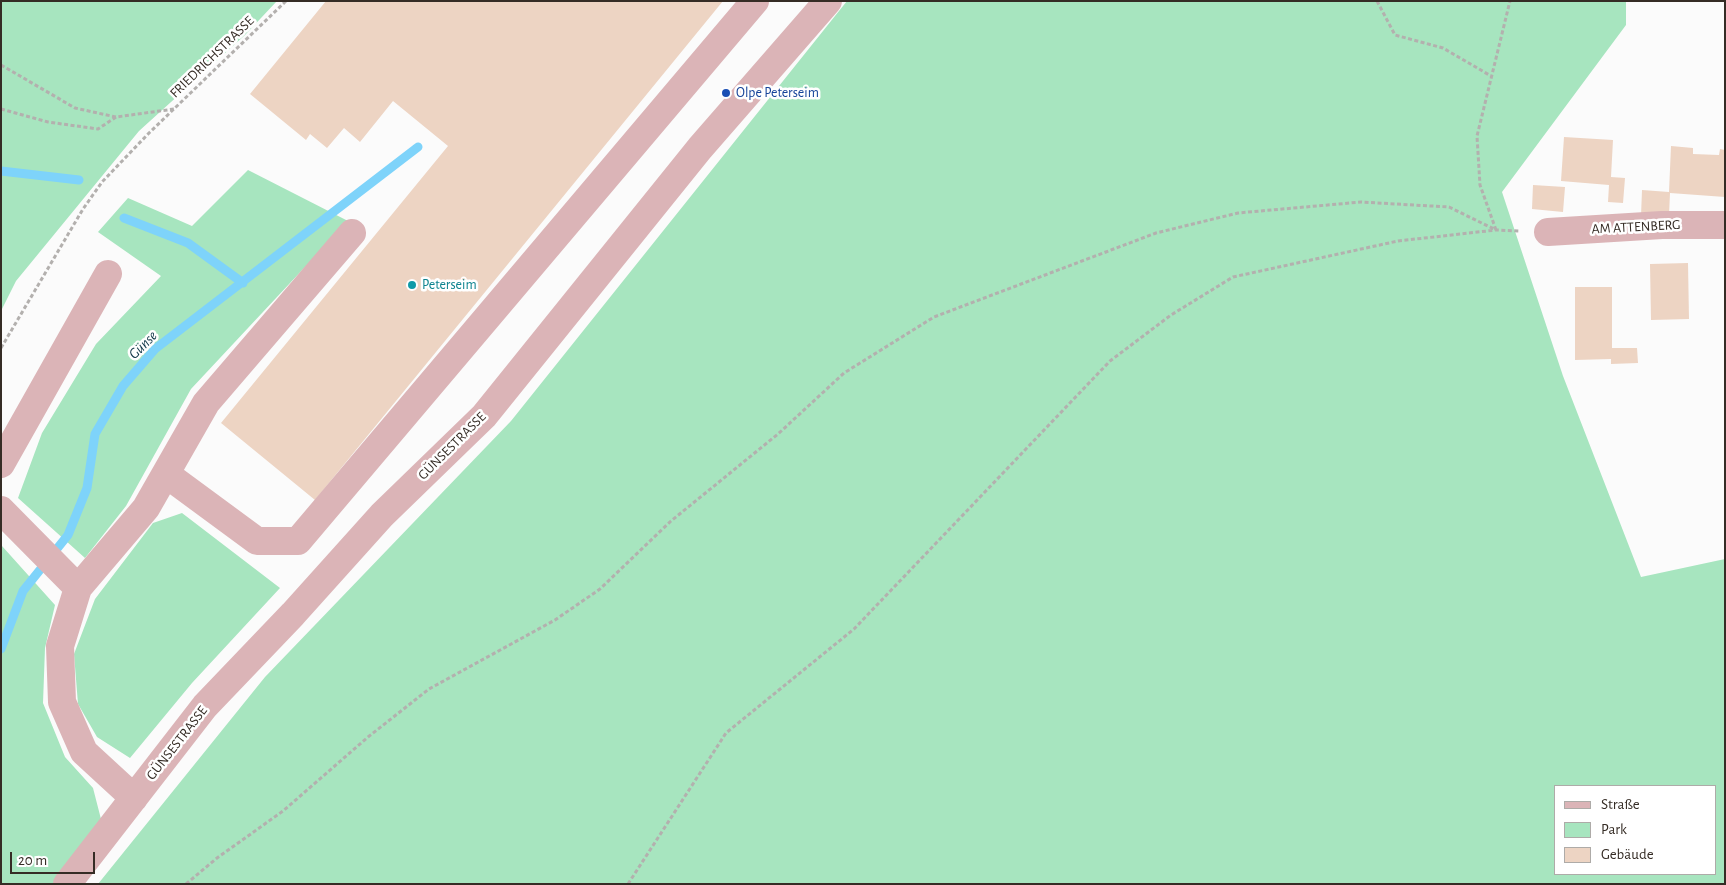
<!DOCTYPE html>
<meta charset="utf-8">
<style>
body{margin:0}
#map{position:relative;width:1726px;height:885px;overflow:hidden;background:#fbfbfb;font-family:"Alegreya Sans",sans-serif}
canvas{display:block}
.frame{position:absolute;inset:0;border:2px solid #352c25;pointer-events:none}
.legend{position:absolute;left:1554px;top:785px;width:162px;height:90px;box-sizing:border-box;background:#fff;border:1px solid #aeaba8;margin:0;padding:6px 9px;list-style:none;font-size:15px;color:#352c25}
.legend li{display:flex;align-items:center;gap:10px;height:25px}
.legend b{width:25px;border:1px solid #aeaba8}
.scale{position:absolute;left:10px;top:852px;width:85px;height:22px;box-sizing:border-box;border:2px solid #352c25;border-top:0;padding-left:6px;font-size:15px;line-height:18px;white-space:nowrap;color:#352c25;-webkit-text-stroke:4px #fff;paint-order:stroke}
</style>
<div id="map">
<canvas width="1726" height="885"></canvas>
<div class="frame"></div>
<ul class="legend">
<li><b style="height:6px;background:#dbb4b7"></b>Straße</li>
<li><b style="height:14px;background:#a7e5bf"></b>Park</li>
<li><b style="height:14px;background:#edd4c3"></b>Gebäude</li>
</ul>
<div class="scale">20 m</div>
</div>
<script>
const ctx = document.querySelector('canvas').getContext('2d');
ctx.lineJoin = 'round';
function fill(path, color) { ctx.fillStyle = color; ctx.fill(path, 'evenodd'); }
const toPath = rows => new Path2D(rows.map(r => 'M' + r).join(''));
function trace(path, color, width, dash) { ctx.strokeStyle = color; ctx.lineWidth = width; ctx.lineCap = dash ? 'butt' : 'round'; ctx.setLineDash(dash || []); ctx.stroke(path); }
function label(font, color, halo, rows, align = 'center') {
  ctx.font = font + ' "Alegreya Sans",sans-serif'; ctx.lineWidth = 5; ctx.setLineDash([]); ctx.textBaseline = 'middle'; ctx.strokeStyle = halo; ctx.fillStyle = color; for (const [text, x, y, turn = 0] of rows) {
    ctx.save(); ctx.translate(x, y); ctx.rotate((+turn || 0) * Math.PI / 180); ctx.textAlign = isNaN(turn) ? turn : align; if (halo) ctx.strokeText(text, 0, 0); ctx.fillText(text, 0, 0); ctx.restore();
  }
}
fill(toPath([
 [1,1,277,1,245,35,139,131,16,281,1,311],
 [847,1,1626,1,1626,25,1502,192,1563,376,1641,577,1725,559,1725,884,98,884,265,677,511,421],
 [1555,786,1715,786,1715,874,1555,874],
 [248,170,348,221,191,389,126,506,85,558,18,498,42,433,96,344,161,276,98,232,128,198,192,226],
 [182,513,280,588,192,683,130,758,97,737,78,704,74,654,95,599,153,523],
 [2,546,55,605,45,648,43,703,65,757,93,788,102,823,56,884,1,884]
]), '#a7e5bf');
trace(toPath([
 [1,171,79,180],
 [124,218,188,243,243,283],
 [1,649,23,591,68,535,87,488,95,434,123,386,155,349,418,147]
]), '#7ed3fa', 9);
fill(toPath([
 [326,1,723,1,315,500,221,423,448,146,393,101,360,142,344,128,327,148,310,134,306,140,250,94],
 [1564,137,1613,140,1611,177,1625,178,1623,203,1608,202,1609,185,1561,181],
 [1671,146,1693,148,1693,154,1719,155,1720,149,1725,150,1725,197,1670,193,1669,215,1641,216,1642,190,1669,192],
 [1533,185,1565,187,1563,212,1532,209],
 [1688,263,1689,319,1651,320,1650,264],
 [1575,287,1612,287,1612,348,1637,348,1638,363,1611,364,1611,359,1575,360]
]), '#edd4c3');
trace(toPath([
 [1377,1,1395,35,1443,48,1491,76],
 [1,65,75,108,116,117,174,109],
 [1,109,48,122,98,129,116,117],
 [1496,230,1480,185,1477,136,1510,1],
 [1,348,83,209,102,182,149,133,286,1],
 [186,884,217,858,283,811,368,737,429,689,555,620,600,589,671,521,778,434,844,373,934,317,1156,233,1238,213,1361,202,1449,207,1496,230],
 [628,884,726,733,854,629,1110,361,1171,315,1233,277,1398,241,1496,230,1520,231]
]), '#b3b0ae', 3, [4, 2.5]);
trace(toPath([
 [1548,232,1662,225,1725,225],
 [1,464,108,274],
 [166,474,257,541,298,541,755,1],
 [1,510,78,588],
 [134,798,84,752,62,702,60,646,78,588,146,508,206,403,352,233],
 [67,884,205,706,293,614,382,515,484,416,700,148,828,1]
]), '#dbb4b7', 28);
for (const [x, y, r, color] of [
 [726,93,5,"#1a4fb4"],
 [412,285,5,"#0f9aa8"]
]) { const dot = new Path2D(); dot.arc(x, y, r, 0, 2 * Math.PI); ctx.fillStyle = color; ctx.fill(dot); trace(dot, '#fff', 2); }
label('14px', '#352c25', '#fff', [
 ["FRIEDRICHSTRASSE",212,57,-44],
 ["AM ATTENBERG",1636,227,-3],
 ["GÜNSESTRASSE",452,446,-45],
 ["GÜNSESTRASSE",177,743,-52]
]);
label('14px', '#164399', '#fff', [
 ["Olpe Peterseim",736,93]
], 'left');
label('14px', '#0d838f', '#fff', [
 ["Peterseim",422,285]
], 'left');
label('italic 15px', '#0e3546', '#fff', [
 ["Günse",143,345,-45]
]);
</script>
